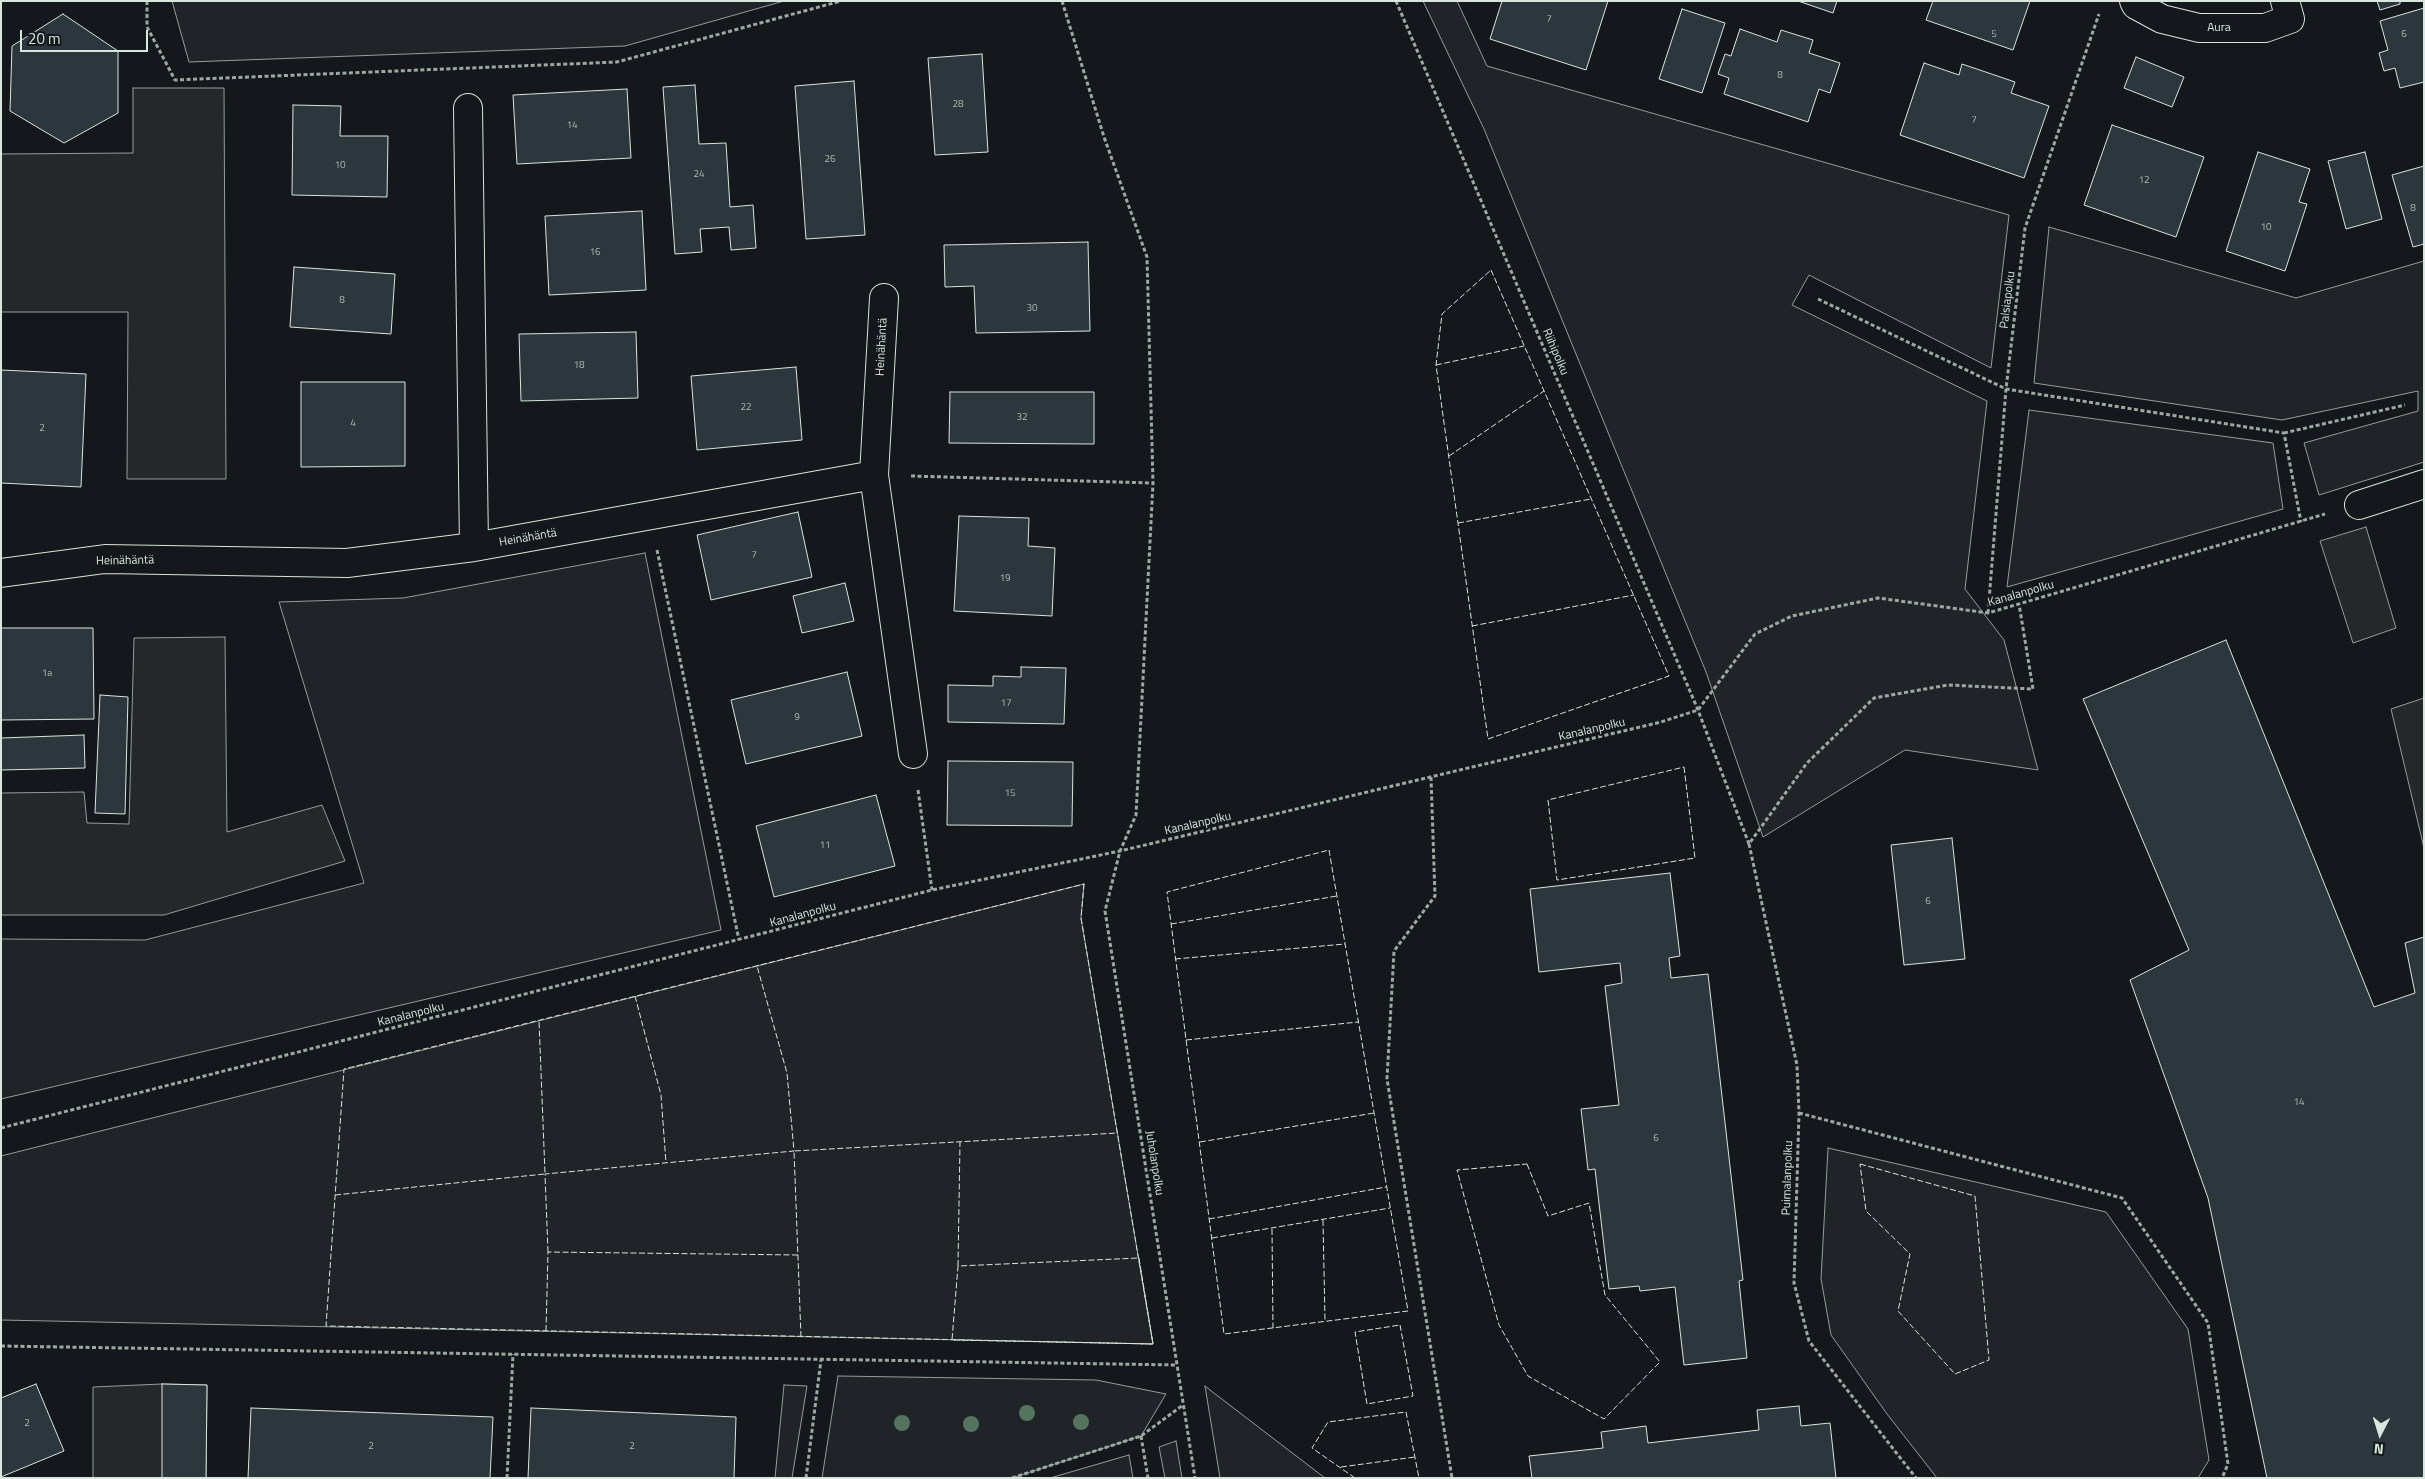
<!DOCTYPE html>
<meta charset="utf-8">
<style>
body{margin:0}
#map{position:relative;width:2425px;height:1479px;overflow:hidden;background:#14181c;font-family:"Titillium Web",sans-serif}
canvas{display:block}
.frame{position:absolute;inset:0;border:2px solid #d8e6dc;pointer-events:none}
.north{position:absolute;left:2355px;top:1409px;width:50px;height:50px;-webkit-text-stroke:4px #14181c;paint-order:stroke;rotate:185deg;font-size:14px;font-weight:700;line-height:20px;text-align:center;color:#d8e6dc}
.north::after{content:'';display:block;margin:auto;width:18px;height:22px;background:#d8e6dc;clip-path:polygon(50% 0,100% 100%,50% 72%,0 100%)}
.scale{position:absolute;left:20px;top:30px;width:128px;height:22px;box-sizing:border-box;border:2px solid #d8e6dc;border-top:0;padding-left:6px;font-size:15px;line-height:18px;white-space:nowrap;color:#d8e6dc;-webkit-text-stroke:4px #14181c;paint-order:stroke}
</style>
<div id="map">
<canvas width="2425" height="1479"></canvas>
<div class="frame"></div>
<div class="north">N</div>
<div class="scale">20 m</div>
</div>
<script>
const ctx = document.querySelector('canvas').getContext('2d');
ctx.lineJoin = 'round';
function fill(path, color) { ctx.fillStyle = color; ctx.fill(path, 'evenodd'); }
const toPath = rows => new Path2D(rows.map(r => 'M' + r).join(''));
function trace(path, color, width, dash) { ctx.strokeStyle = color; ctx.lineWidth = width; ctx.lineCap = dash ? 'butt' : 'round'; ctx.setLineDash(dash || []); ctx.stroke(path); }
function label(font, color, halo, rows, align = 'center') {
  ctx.font = font + ' "Titillium Web",sans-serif'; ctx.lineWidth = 4; ctx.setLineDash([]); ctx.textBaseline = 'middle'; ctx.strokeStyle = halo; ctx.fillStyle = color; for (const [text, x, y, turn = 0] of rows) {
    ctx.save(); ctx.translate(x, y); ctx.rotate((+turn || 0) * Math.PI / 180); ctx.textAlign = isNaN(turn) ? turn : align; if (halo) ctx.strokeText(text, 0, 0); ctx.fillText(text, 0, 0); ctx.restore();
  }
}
const green = toPath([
 [172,1,784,1,625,46,189,62,172,1],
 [1423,1,1457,1,1487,66,2009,215,1991,368,1809,275,1792,305,1987,401,1965,589,2004,640,2038,770,1905,750,1763,837,1706,672,1484,129,1423,1],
 [2049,227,2296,298,2424,261,2424,462,2319,495,2304,443,2418,411,2418,391,2282,420,2034,383,2049,227],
 [2029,410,2273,443,2283,509,2007,587,2029,410],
 [645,553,721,930,1,1099,1,939,145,940,364,883,279,602,403,598,645,553],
 [1084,884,1081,918,1153,1344,1,1320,1,1156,1084,884],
 [1828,1148,2106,1212,2188,1329,2209,1460,2198,1478,1937,1478,1887,1414,1831,1335,1821,1279,1828,1148],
 [838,1376,1096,1380,1166,1394,1141,1436,1012,1478,822,1478,838,1376],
 [784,1385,807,1386,792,1478,775,1478,784,1385],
 [1205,1386,1210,1390,1325,1478,1220,1478,1205,1386],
 [1176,1441,1182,1478,1165,1478,1159,1447,1176,1441],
 [1129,1455,1133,1478,1050,1478,1129,1455]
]);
fill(green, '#202428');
trace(green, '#939e99', 1);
const parking = toPath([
 [133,88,224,88,226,479,127,479,128,312,1,312,1,154,133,153,133,88],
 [2366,527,2396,628,2353,643,2320,541,2366,527],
 [225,637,227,832,322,805,345,861,164,915,1,915,1,793,84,792,87,823,129,824,134,638,225,637],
 [2424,698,2424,848,2391,709,2424,698],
 [162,1384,207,1385,206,1478,93,1478,93,1387,162,1384]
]);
fill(parking, '#24282b');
trace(parking, '#939e99', 1);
const building = toPath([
 [1502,1,1608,1,1586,70,1490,39,1502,1],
 [1798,1,1837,1,1833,13,1798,1],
 [1933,1,2030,1,2013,50,1926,20,1933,1],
 [2377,1,2400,1,2400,4,2380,10,2377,1],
 [2424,8,2424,82,2400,88,2395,68,2384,71,2379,53,2388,50,2380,21,2424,8],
 [1682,9,1725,23,1702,93,1659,79,1682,9],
 [63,14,118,51,118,113,64,143,10,111,12,46,63,14],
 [1740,29,1777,42,1781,30,1813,40,1809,53,1840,63,1830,93,1819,89,1808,122,1724,94,1729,78,1718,74,1725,54,1731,56,1740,29],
 [982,54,988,152,935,155,928,58,982,54],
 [2136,57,2184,77,2172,107,2124,88,2136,57],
 [1924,63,1959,75,1962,64,2015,82,2011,93,2049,106,2024,178,1900,135,1924,63],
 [854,81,865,235,806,239,795,86,854,81],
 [695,85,699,144,726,143,730,207,753,205,756,248,731,250,729,227,700,229,702,252,675,254,663,87,695,85],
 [627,89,631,158,517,164,513,95,627,89],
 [293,105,341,106,340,136,388,136,387,197,292,195,293,105],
 [2112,125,2204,157,2176,237,2084,205,2112,125],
 [2258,152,2310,169,2299,202,2307,204,2285,271,2226,251,2258,152],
 [2365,152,2382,219,2346,229,2328,161,2365,152],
 [2424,166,2424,244,2413,247,2392,175,2424,166],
 [642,211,646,290,549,295,545,216,642,211],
 [1088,242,1090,331,976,333,974,286,945,287,944,245,1088,242],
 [294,267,395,274,391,334,290,327,294,267],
 [636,332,638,398,521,401,519,334,636,332],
 [796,367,802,440,697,450,691,376,796,367],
 [1,370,86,374,81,487,1,483,1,370],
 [301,382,405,382,405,466,301,467,301,382],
 [950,392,1094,392,1094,444,949,443,950,392],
 [798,512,812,577,711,600,697,535,798,512],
 [959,516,1029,518,1028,546,1055,548,1052,616,954,611,959,516],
 [845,583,854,621,802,633,793,596,845,583],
 [1,628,93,628,94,719,1,720,1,628],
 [2226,640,2374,1007,2415,993,2405,943,2424,937,2424,1478,2267,1478,2208,1198,2130,980,2189,950,2083,699,2226,640],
 [1021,667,1066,668,1064,724,948,722,948,685,993,686,993,676,1021,677,1021,667],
 [847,672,862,736,746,764,731,700,847,672],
 [100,695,128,697,125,814,95,813,100,695],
 [84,735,85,768,1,770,1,738,84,735],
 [948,761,1073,762,1072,826,947,825,948,761],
 [876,795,895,866,774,897,756,826,876,795],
 [1952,838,1965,959,1904,965,1891,845,1952,838],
 [1670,873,1680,956,1669,958,1671,978,1708,974,1743,1280,1739,1281,1747,1358,1684,1365,1675,1287,1640,1291,1639,1286,1609,1289,1595,1169,1588,1170,1581,1109,1619,1105,1605,986,1622,983,1620,963,1539,972,1530,889,1670,873],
 [36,1384,64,1451,1,1477,1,1398,36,1384],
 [162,1384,207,1385,206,1478,162,1478,162,1384],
 [1799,1406,1801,1426,1830,1423,1836,1478,1532,1478,1529,1456,1603,1448,1601,1432,1646,1426,1648,1443,1759,1430,1757,1410,1799,1406],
 [251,1408,493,1417,490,1478,248,1478,251,1408],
 [531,1408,736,1417,734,1478,528,1478,531,1408]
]);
fill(building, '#2c363c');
trace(building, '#d8e6dc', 1);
const street = toPath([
 [2134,1,2136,5,2162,19,2199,28,2265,28,2290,19,2285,1],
 [468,108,474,547],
 [874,475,913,754],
 [2359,505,2424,484],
 [1,573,105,559,347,563,474,547,874,475,884,298]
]);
trace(street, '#d8e6dc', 30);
trace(toPath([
 [147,1,147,27,175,80,617,62,841,1],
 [1062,1,1104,137,1147,257,1153,483,1136,815,1120,851,1105,911,1195,1478],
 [1396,1,1698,710,1749,844,1807,763,1874,698,1948,685,2033,689,2019,604],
 [1818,299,2006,389,2284,433,2301,522],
 [2284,433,2405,405],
 [911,476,1153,483],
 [657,550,739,940],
 [1988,613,2006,389,2025,228,2099,14],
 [1431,777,1435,896,1394,951,1387,1079,1452,1478],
 [918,790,932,890],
 [1749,844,1797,1065,1799,1113,1794,1283,1809,1341,1916,1478],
 [1799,1113,2122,1198,2208,1323,2228,1464,2222,1478],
 [1,1128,932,890,1120,851,1661,722,1698,710,1755,634,1792,616,1878,598,1988,613,2325,514],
 [1,1346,1177,1365],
 [1141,1436,1148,1478],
 [507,1478,513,1354],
 [806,1478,821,1360],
 [1012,1478,1141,1436,1183,1405]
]), '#9da8a2', 3, [4, 2.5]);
trace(street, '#14181c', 28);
trace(toPath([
 [1491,270,1669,676,1488,739,1436,365,1442,314,1491,270],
 [1436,365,1524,346],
 [1449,456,1544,391],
 [1458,523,1591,499],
 [1472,626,1634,595],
 [1684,767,1695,858,1557,880,1548,800,1684,767],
 [1329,850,1408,1311,1224,1334,1167,892,1329,850],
 [1084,884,1081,918,1153,1344,326,1326,344,1069,1084,884],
 [1171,924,1337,896],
 [1175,959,1345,944],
 [635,996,661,1095,666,1163],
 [1186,1040,1358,1022],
 [1200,1142,1374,1113],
 [1527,1164,1548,1216,1589,1203,1605,1295,1660,1362,1604,1419,1528,1376,1499,1325,1457,1170,1527,1164],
 [1860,1164,1975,1196,1989,1360,1955,1374,1898,1311,1910,1254,1866,1211,1860,1164],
 [335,1195,545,1174,539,1020],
 [1209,1219,1386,1187],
 [1323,1220,1325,1321],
 [1272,1229,1273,1328],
 [1212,1238,1390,1208],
 [548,1252,545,1174,794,1151,787,1073,757,966,759,965],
 [1139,1258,1153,1344,952,1340,958,1266,1139,1258],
 [958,1266,960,1142],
 [1400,1325,1413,1396,1367,1404,1355,1332,1400,1325],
 [546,1331,548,1252,798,1255],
 [801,1337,794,1151,1118,1133],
 [1341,1467,1415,1457],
 [1355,1478,1312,1448,1328,1422,1406,1412,1419,1478]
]), '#d8e6dc', 1, [6, 2.5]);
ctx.fillStyle = '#55745f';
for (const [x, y] of [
 [1027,1413],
 [1081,1422],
 [902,1423],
 [971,1424]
]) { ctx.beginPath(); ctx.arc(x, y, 8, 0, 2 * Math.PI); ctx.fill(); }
label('10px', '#adbab4', null, [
 ["7",1549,20],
 ["5",1994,35],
 ["6",2404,35],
 ["8",1780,76],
 ["28",958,105],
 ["7",1974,121],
 ["14",572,126],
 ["26",830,160],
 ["10",340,166],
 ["24",699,175],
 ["12",2144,181],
 ["8",2413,209],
 ["10",2266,228],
 ["16",595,253],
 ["8",342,301],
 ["30",1032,309],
 ["18",579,366],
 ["22",746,408],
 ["32",1022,418],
 ["4",353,424],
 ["2",42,429],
 ["7",754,556],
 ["19",1005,579],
 ["1a",47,674],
 ["17",1006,704],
 ["9",797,718],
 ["15",1010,794],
 ["11",825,846],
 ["6",1928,902],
 ["14",2299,1103],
 ["6",1656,1139],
 ["2",27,1424],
 ["2",371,1447],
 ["2",632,1447]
]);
label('12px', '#d8e6dc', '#14181c', [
 ["Aura",2219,28],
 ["Palsiapolku",2008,300,-83],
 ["Heinähäntä",882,347,-87],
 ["Riihipolku",1555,352,67],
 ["Heinähäntä",528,538,-10],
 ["Heinähäntä",125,561,-1],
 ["Kanalanpolku",2021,594,-16],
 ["Kanalanpolku",1592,730,-13],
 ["Kanalanpolku",1198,824,-13],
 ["Kanalanpolku",803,915,-15],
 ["Kanalanpolku",411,1015,-14],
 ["Juholanpolku",1154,1163,81],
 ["Puimalanpolku",1788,1178,-88]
]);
</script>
